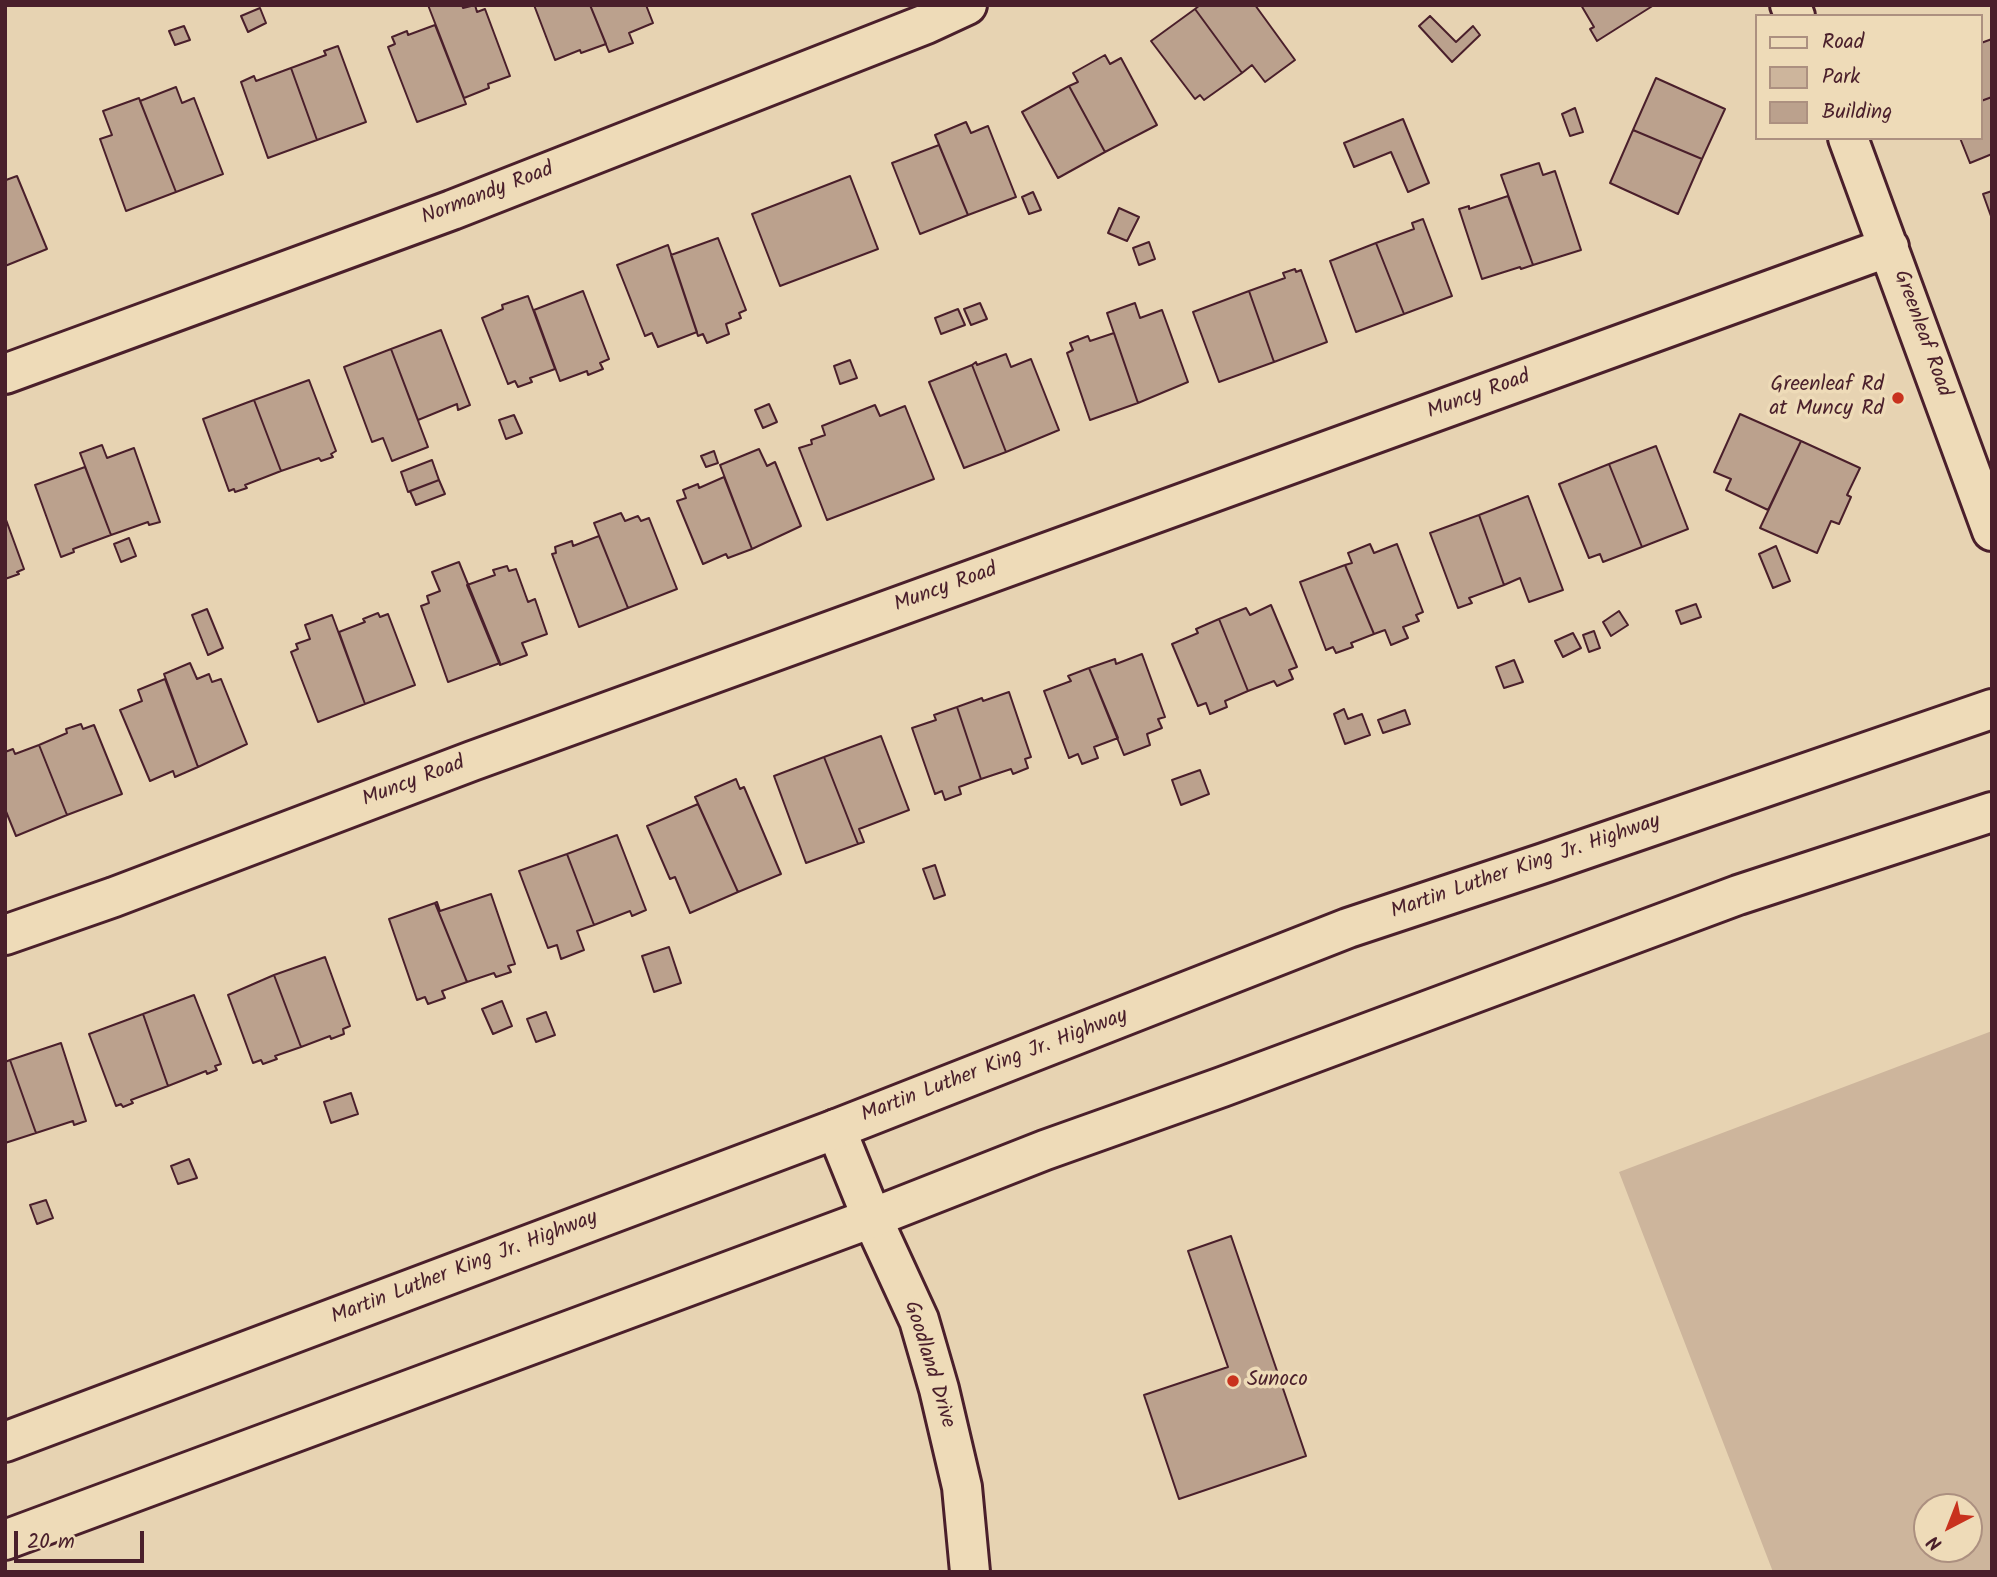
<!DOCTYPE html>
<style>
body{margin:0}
#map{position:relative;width:1997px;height:1577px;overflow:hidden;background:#e7d3b2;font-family:Kalam,sans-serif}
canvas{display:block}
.frame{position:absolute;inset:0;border:7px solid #4a1f2b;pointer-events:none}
.legend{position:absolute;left:1755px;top:14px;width:228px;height:126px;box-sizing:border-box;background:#eedbb8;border:2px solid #ac9080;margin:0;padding:9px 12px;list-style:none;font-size:21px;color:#4a1f2b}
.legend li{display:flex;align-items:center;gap:14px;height:35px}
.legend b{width:35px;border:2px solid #ac9080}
.north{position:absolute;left:1913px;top:1493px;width:70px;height:70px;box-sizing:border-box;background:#eedbb8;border:2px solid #ac9080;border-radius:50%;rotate:222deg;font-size:19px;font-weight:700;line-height:28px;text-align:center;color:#4a1f2b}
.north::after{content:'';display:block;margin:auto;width:24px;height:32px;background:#c8321e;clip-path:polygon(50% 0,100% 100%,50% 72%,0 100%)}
.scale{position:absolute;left:14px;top:1531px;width:130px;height:32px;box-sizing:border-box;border:4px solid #4a1f2b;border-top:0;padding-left:9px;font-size:21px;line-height:24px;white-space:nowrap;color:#4a1f2b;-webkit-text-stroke:5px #eedbb8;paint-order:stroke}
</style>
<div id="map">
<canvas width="1997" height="1577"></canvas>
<div class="frame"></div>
<ul class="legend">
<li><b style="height:9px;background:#eedbb8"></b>Road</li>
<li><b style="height:19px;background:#cdb59c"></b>Park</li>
<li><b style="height:19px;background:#bba18d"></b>Building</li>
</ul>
<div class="north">N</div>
<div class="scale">20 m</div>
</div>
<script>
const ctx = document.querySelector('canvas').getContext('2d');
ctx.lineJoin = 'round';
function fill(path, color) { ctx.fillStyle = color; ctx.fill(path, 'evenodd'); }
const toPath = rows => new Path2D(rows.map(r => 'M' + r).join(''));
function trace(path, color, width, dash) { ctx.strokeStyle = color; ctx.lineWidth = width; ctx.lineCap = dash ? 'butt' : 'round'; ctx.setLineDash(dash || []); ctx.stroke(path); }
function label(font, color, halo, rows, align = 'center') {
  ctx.font = font + ' Kalam,sans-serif'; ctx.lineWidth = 7; ctx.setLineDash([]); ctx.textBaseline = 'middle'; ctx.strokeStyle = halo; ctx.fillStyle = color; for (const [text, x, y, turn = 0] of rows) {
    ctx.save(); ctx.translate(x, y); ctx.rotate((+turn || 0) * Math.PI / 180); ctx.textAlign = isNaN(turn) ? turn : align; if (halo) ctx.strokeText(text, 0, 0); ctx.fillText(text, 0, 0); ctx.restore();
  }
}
fill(toPath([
 [1992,1031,1992,1572,1773,1572,1619,1172],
 [1927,1507,1969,1507,1969,1549,1927,1549]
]), '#cdb59c');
const building = toPath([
 [428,5,462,5,463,8,475,5,477,12,485,9,510,76,488,84,489,88,464,98,428,5],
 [534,5,590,5,606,44,581,53,580,50,555,60,534,5],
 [590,5,646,5,653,23,629,33,633,43,609,52,590,5],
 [1200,5,1255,5,1295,60,1265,82,1252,65,1242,73,1195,9,1200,5],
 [1581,5,1654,5,1597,41,1590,29,1594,27,1581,5],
 [260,8,266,23,248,32,241,16,260,8],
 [1195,9,1242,73,1204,100,1200,95,1195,99,1151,41,1195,9],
 [1430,16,1456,42,1473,26,1480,35,1452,62,1419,26,1430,16],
 [435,25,466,104,417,122,388,47,395,44,392,37,407,31,408,35,435,25],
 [184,26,190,40,175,45,169,31,184,26],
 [1992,39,1992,97,1981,101,1981,43,1992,39],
 [338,46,366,122,317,140,291,68,326,55,324,51,338,46],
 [1105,55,1110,64,1121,58,1157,125,1105,152,1069,86,1078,82,1073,73,1105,55],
 [291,68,317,140,268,158,241,82,254,76,256,81,291,68],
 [1656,78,1725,109,1702,159,1633,130,1656,78],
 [1069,86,1105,152,1058,178,1022,112,1069,86],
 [176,87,182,103,194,98,223,174,176,192,140,101,176,87],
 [1992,97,1992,154,1970,163,1960,138,1981,138,1981,101,1992,97],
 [139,98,176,192,126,211,100,139,112,135,103,111,139,98],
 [1575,108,1583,132,1570,136,1562,114,1575,108],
 [1403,119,1429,183,1408,192,1391,152,1354,167,1344,143,1403,119],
 [966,122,971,133,988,126,1016,197,968,215,935,135,966,122],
 [1633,130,1702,159,1678,214,1610,183,1633,130],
 [939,145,968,215,920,234,892,163,939,145],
 [1539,163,1543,175,1555,171,1581,250,1533,265,1501,175,1539,163],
 [17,176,47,249,5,266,5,179,6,180,17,176],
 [850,176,878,249,780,286,752,214,850,176],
 [1992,191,1992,219,1983,194,1992,191],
 [1033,192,1041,210,1029,214,1022,197,1033,192],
 [1508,196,1533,265,1521,269,1520,267,1482,279,1459,209,1469,206,1469,209,1508,196],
 [1119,208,1139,217,1127,241,1108,233,1119,208],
 [1423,219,1452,296,1404,314,1376,243,1414,229,1412,223,1423,219],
 [718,238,746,310,739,313,741,318,726,324,729,334,707,343,703,334,698,336,671,255,718,238],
 [1149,242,1155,259,1139,265,1133,248,1149,242],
 [1376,243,1404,314,1356,332,1330,261,1376,243],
 [668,245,697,332,658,347,652,333,645,336,617,265,668,245],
 [1295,269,1296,272,1301,270,1327,342,1274,362,1249,291,1285,278,1283,273,1295,269],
 [583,291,609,359,600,363,603,369,588,375,587,371,560,381,534,310,583,291],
 [1249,291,1274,362,1219,382,1193,312,1249,291],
 [528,296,555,369,530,378,532,382,518,387,515,381,508,384,482,318,503,309,502,305,528,296],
 [980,303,987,319,971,325,964,309,980,303],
 [1135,303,1140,318,1162,310,1188,382,1138,403,1107,313,1135,303],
 [958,309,965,325,941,334,935,318,958,309],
 [441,330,470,405,458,410,457,404,418,420,391,349,441,330],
 [1114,333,1138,403,1090,420,1067,353,1073,350,1070,343,1088,336,1090,341,1114,333],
 [391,349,428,447,392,461,383,438,372,442,344,367,391,349],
 [1006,354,1011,367,1031,359,1059,430,1006,452,972,365,976,362,977,365,1006,354],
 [850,360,857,378,840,384,834,366,850,360],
 [972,365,1006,452,964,468,929,382,972,365],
 [309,380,336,451,331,454,333,457,321,461,319,458,281,471,254,400,309,380],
 [254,400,281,471,245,485,247,488,235,492,234,489,229,491,203,419,254,400],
 [769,404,777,422,763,428,755,410,769,404],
 [875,405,880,416,905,406,934,479,827,520,799,448,812,444,811,440,825,435,822,426,875,405],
 [1740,414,1801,441,1768,510,1726,490,1731,479,1714,472,1740,414],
 [514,415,522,433,506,439,499,420,514,415],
 [1801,441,1860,468,1847,495,1851,497,1839,524,1831,521,1817,553,1760,528,1801,441],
 [102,445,107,458,134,448,160,522,149,525,148,522,111,535,80,453,102,445],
 [1656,446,1688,529,1642,547,1609,464,1656,446],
 [759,449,767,466,775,462,801,526,752,549,720,465,759,449],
 [714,451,718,463,706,467,701,456,714,451],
 [432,460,439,480,408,492,401,472,432,460],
 [1609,464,1642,547,1603,562,1600,554,1589,558,1559,484,1609,464],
 [85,467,111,535,73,549,74,552,61,557,35,485,85,467],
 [724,477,752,549,728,558,726,554,703,564,677,501,686,498,683,490,698,484,699,488,724,477],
 [439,480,445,494,416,505,410,491,439,480],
 [1528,496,1563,590,1529,602,1520,578,1504,585,1479,515,1528,496],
 [621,513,625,521,638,516,641,521,649,518,677,589,628,608,594,523,621,513],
 [1479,515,1504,585,1469,598,1472,603,1458,608,1430,533,1479,515],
 [5,517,24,569,17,572,19,574,5,579,5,517],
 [599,536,628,608,579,627,552,554,556,553,555,547,572,541,573,546,599,536],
 [129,538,136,556,121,562,114,544,129,538],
 [1370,544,1374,553,1397,544,1423,612,1416,615,1419,621,1403,627,1408,638,1391,645,1385,630,1374,634,1345,565,1352,563,1348,553,1370,544],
 [1776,546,1790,581,1773,588,1759,554,1776,546],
 [459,562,500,663,448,682,421,606,429,603,427,596,440,591,432,572,459,562],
 [1345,565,1374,634,1351,643,1353,647,1336,653,1333,647,1326,650,1300,582,1345,565],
 [507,566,509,571,516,569,528,602,535,599,547,634,522,643,527,655,500,665,467,585,495,575,493,570,507,566],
 [1696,604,1701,617,1681,624,1676,611,1696,604],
 [1271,605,1297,667,1289,670,1293,679,1277,686,1274,681,1248,691,1219,619,1246,608,1250,615,1271,605],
 [207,609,223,648,208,655,192,615,207,609],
 [1619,611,1628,625,1611,636,1603,622,1619,611],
 [378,613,380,617,388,614,415,685,365,704,339,632,365,622,363,619,378,613],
 [332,615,365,704,318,722,291,652,298,649,296,644,310,639,305,625,332,615],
 [1219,619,1248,691,1225,701,1227,707,1210,714,1206,703,1198,706,1172,644,1198,633,1196,629,1219,619],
 [1594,631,1600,648,1589,652,1583,635,1594,631],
 [1573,633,1581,648,1563,657,1555,641,1573,633],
 [1142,654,1165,717,1158,719,1162,728,1147,734,1150,745,1124,755,1089,668,1115,659,1116,664,1142,654],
 [1514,660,1523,682,1504,688,1496,667,1514,660],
 [190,663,197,679,209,674,212,682,221,679,247,744,198,767,164,674,190,663],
 [1089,668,1118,738,1094,747,1098,758,1082,764,1078,754,1069,758,1044,691,1071,681,1068,676,1089,668],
 [165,679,198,767,175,777,173,771,150,781,120,710,142,701,138,690,165,679],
 [1009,692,1031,757,1025,759,1028,768,1013,774,1011,769,981,779,957,707,982,698,983,701,1009,692],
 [957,707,981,779,959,787,961,794,945,800,942,791,935,794,912,728,936,720,934,715,957,707],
 [1344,709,1348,719,1362,714,1370,735,1345,744,1334,714,1344,709],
 [1405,710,1410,724,1383,733,1378,720,1405,710],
 [81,724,83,729,94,725,122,794,67,815,39,745,67,733,66,729,81,724],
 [881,736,909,810,859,829,864,842,858,844,824,757,881,736],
 [39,745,67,815,16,836,5,809,5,752,13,749,15,754,39,745],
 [824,757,858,844,806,863,774,776,824,757],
 [1200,770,1209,794,1181,805,1172,780,1200,770],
 [736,779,740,789,744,787,781,874,738,892,695,797,736,779],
 [698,804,738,892,690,913,675,877,670,879,647,826,698,804],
 [617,835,646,910,632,916,630,911,594,925,567,854,617,835],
 [567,854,594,925,577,931,584,950,561,959,557,945,548,948,519,871,567,854],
 [935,865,945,895,934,899,923,869,935,865],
 [491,894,515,964,508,966,511,972,496,977,494,973,467,982,435,903,437,902,440,911,491,894],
 [435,903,467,982,442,991,445,998,428,1004,425,997,417,1000,389,919,435,903],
 [669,947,681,983,654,992,642,956,669,947],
 [325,957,350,1026,343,1029,344,1034,331,1039,330,1036,301,1047,274,975,325,957],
 [274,975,301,1047,275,1056,277,1059,263,1064,261,1060,253,1063,228,995,274,975],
 [194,995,221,1064,215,1066,217,1070,207,1074,206,1071,168,1086,143,1014,194,995],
 [502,1001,512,1026,493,1034,482,1009,502,1001],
 [546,1012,555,1035,536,1042,527,1019,546,1012],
 [143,1014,168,1086,131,1100,133,1103,123,1107,121,1104,116,1106,89,1034,143,1014],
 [61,1043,86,1121,74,1125,73,1121,36,1133,10,1060,61,1043],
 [10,1060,36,1133,5,1143,5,1062,10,1060],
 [351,1093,358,1114,331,1123,324,1102,351,1093],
 [189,1159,197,1178,178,1184,171,1166,189,1159],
 [46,1200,53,1218,37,1224,30,1205,46,1200],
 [1231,1236,1306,1456,1179,1499,1144,1395,1228,1367,1188,1251,1231,1236]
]);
fill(building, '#bba18d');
trace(building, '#4a1f2b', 2);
const minor = toPath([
 [1790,5,1795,16],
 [1848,138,1992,531],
 [5,374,452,210,926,24,967,5],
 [5,935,114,897,472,761,1889,247],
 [836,1129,872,1218,919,1320,939,1389,962,1487,970,1572]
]);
const major = toPath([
 [5,1442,836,1129,1348,928,1544,863,1992,709],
 [5,1540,872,1218,1045,1150,1222,1087,1738,895,1992,812]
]);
trace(minor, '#4a1f2b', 44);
trace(major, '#4a1f2b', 44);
trace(minor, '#eedbb8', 38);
trace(major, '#eedbb8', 38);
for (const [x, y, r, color] of [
 [1898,398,7,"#c8321e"],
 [1233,1381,7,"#c8321e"]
]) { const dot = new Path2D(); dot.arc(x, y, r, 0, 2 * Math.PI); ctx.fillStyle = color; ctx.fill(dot); trace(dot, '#eedbb8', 2.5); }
label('21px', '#4a1f2b', '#eedbb8', [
 ["Normandy Road",488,195,-21],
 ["Greenleaf Road",1921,334,70],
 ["Muncy Road",1479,396,-20],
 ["Muncy Road",946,589,-20],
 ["Muncy Road",414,783,-21],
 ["Martin Luther King Jr. Highway",1526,868,-19],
 ["Martin Luther King Jr. Highway",995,1067,-21],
 ["Martin Luther King Jr. Highway",465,1269,-21],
 ["Goodland Drive",928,1365,73]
]);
label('21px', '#4a1f2b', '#eedbb8', [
 ["Greenleaf Rd",1884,386],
 ["at Muncy Rd",1884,410],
 ["Sunoco",1247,1381,"left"]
], 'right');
</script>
